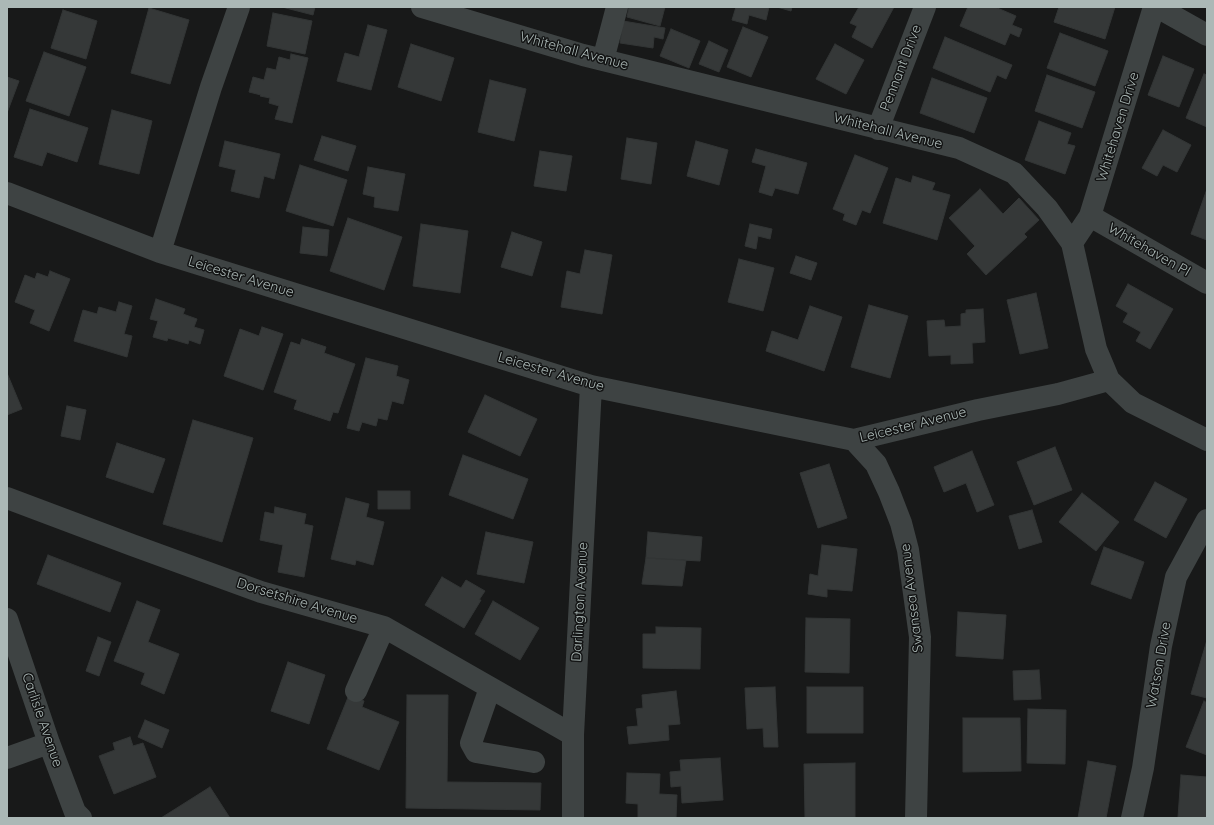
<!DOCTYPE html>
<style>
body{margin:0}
#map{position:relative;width:1214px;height:825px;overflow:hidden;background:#181919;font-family:Quicksand,sans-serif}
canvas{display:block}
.frame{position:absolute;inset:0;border:8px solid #abb8b6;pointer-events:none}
</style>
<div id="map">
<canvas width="1214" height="825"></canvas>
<div class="frame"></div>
</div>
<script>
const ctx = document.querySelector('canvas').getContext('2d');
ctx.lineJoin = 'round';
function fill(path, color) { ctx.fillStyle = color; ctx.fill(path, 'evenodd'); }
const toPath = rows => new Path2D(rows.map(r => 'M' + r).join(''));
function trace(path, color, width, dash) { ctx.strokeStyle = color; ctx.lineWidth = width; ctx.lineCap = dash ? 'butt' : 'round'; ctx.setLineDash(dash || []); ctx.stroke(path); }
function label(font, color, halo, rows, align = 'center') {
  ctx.font = font + ' Quicksand,sans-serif'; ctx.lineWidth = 3; ctx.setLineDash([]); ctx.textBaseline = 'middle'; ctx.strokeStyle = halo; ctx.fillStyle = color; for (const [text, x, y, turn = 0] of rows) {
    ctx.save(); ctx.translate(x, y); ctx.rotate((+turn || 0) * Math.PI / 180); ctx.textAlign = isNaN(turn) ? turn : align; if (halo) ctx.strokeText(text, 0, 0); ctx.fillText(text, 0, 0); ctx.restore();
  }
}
const building = toPath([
 [282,7,315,7,313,15,282,7],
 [629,7,665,7,660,26,627,17,629,7],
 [736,7,769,7,766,20,749,15,747,24,732,20,736,7],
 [777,7,792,7,791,11,777,7],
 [859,7,894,7,872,48,852,37,857,26,850,23,859,7],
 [968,7,995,7,1016,16,1012,25,1022,29,1019,37,1010,33,1005,45,960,26,968,7],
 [1059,7,1115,7,1105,39,1054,22,1059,7],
 [149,8,189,20,170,84,131,73,149,8],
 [63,10,97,21,86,59,51,48,63,10],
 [273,13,312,21,305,54,267,46,273,13],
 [623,21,665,28,663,39,654,37,653,48,620,43,623,21],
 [368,25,387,30,371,90,337,81,345,53,359,57,368,25],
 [743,27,768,37,751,77,727,67,743,27],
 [671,29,700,41,689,68,660,56,671,29],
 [1060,33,1108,51,1095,86,1047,68,1060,33],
 [945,37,1012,65,1006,79,997,75,990,92,933,68,945,37],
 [709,41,728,50,719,72,699,64,709,41],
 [411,44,454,58,441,101,398,87,411,44],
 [835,44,864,60,846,94,816,79,835,44],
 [44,52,86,67,69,116,26,101,44,52],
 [291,54,308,58,292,123,275,119,279,106,269,103,270,98,260,96,261,95,249,92,253,77,264,80,267,68,276,70,279,57,290,60,291,54],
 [1163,56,1194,69,1179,107,1148,95,1163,56],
 [1204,74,1207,75,1207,127,1186,118,1204,74],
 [1047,75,1095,92,1082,128,1035,111,1047,75],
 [7,77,19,81,7,113,7,77],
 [932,78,987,98,974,133,920,113,932,78],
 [490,80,526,89,514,141,478,132,490,80],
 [30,109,88,128,77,162,47,152,42,166,14,157,30,109],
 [112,110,152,121,139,174,99,164,112,110],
 [1039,121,1071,133,1067,144,1075,146,1065,174,1025,160,1039,121],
 [1163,130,1191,145,1177,172,1163,165,1157,176,1142,168,1163,130],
 [322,136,356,146,348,171,314,160,322,136],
 [627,138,657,143,651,184,621,179,627,138],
 [225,141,280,154,274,179,264,176,259,198,231,191,236,170,219,166,225,141],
 [696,141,728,150,719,185,687,176,696,141],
 [756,149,807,163,798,194,775,188,772,196,759,192,766,166,752,162,756,149],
 [540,151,572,156,566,191,534,186,540,151],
 [855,155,888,168,870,213,862,210,856,225,843,220,845,214,833,209,855,155],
 [300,165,347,180,333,226,286,211,300,165],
 [368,167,405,174,398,211,374,207,375,197,363,194,368,167],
 [913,176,935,183,932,190,950,195,937,240,883,223,896,178,911,183,913,176],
 [980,189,1003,214,1019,198,1039,220,1024,234,1027,237,986,275,967,254,975,246,949,218,980,189],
 [1207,189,1207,240,1191,234,1207,189],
 [348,218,402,237,384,290,330,271,348,218],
 [421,224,468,231,460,293,413,286,421,224],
 [750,224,772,229,770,239,758,236,756,249,745,246,750,224],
 [303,227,329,230,327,256,300,253,303,227],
 [512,232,542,242,532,276,501,267,512,232],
 [585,250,612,255,602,314,561,307,567,271,580,274,585,250],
 [796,256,817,263,811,280,790,273,796,256],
 [739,259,774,268,763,311,728,302,739,259],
 [50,271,70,279,49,331,30,323,35,310,15,302,25,275,35,279,37,273,48,277,50,271],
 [1128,284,1173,309,1150,349,1136,341,1141,332,1123,322,1128,313,1116,306,1128,284],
 [1036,293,1048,348,1020,354,1007,300,1036,293],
 [156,299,185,309,183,314,197,319,194,327,204,330,200,344,189,340,188,344,168,338,167,341,153,337,158,321,150,319,156,299],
 [119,302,132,306,124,334,132,336,127,357,74,341,83,310,97,314,99,307,116,312,119,302],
 [869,305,908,316,890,378,851,367,869,305],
 [810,306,842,317,824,371,766,351,772,331,798,340,810,306],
 [983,309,985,342,972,343,973,363,951,364,951,355,929,356,927,321,944,320,945,327,961,326,961,314,966,313,966,310,983,309],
 [262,327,283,334,263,390,224,376,240,329,259,336,262,327],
 [302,339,326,347,324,353,355,364,338,413,333,412,330,421,294,409,297,400,274,392,291,342,300,345,302,339],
 [366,358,398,366,396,376,409,380,403,404,392,401,387,420,378,418,376,426,362,422,359,431,347,428,366,358],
 [7,373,22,409,7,415,7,373],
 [485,395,537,419,520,456,468,432,485,395],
 [67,406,86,410,80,440,61,436,67,406],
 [193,420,253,438,222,542,163,524,193,420],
 [117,443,165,459,153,493,106,477,117,443],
 [1055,447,1072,490,1034,505,1017,462,1055,447],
 [972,451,994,505,977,512,966,483,944,492,934,467,972,451],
 [463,455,528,479,513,519,449,495,463,455],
 [829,464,847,518,818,528,800,473,829,464],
 [1155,482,1187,499,1166,538,1134,520,1155,482],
 [378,491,410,491,410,509,378,509,378,491],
 [1082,493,1119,522,1096,551,1059,522,1082,493],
 [346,498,369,504,366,517,384,522,373,565,356,560,355,565,331,559,346,498],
 [275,507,306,514,304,524,313,526,304,577,278,572,283,545,260,540,265,512,274,514,275,507],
 [1032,510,1042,542,1019,549,1009,516,1032,510],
 [486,532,533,542,524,583,477,574,486,532],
 [648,532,702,537,700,561,646,558,648,532],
 [822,545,857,549,852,591,827,589,827,597,808,594,810,574,818,576,822,545],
 [1104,547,1144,562,1131,599,1091,584,1104,547],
 [48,555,121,583,110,612,37,584,48,555],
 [646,558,686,560,682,586,642,584,646,558],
 [442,577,461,588,466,580,485,591,479,600,481,600,464,628,425,605,442,577],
 [137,601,160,610,148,642,179,654,164,694,141,684,145,673,114,661,137,601],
 [493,601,539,628,520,660,475,634,493,601],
 [958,612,1006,615,1003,659,956,656,958,612],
 [806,618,850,619,849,673,805,672,806,618],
 [656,627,701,628,700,669,643,668,643,634,656,634,656,627],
 [98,637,111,642,99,676,86,671,98,637],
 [1207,640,1207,698,1191,694,1207,640],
 [288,662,325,675,309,724,271,711,288,662],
 [1039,670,1041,699,1014,700,1013,671,1039,670],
 [775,687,778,747,764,747,763,728,747,729,745,688,775,687],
 [807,687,863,687,863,733,807,733,807,687],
 [676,691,680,724,668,725,669,740,629,744,627,727,638,726,636,709,643,708,642,695,676,691],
 [349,695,364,701,362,707,399,722,379,770,327,749,349,695],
 [407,695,448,695,447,782,541,783,540,810,406,808,407,695],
 [1204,701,1207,703,1207,755,1186,747,1204,701],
 [1028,709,1066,710,1065,764,1027,763,1028,709],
 [963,718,1020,718,1021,771,963,772,963,718],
 [145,720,169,730,162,748,138,737,145,720],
 [130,737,133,746,143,743,156,777,114,794,99,756,115,750,113,743,130,737],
 [720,758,723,800,682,803,681,786,671,787,670,772,681,771,680,760,720,758],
 [1088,761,1116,766,1106,818,1078,818,1088,761],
 [855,763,855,817,805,817,804,764,855,763],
 [627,773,660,774,659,794,677,795,676,818,638,818,638,804,626,803,627,773],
 [1181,775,1207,777,1207,818,1178,817,1181,775],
 [210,787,230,818,161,818,210,787]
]);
fill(building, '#353838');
trace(building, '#323535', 1);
trace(toPath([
 [422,7,583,55,959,148,1014,173,1047,208,1072,243,1096,349,1109,380,1133,403,1207,440],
 [1157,7,1207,35],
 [603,60,617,7],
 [878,129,925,7],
 [7,193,160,252,591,386,854,440,978,410,1058,394,1109,380],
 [1090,216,1207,283],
 [1072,243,1090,216,1154,7],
 [160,252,211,87,239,7],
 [854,440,876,464,889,492,901,523,908,550,920,637,916,818],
 [7,498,132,545,261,592,384,627,573,735],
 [7,619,49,743,75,812,81,818],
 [490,688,471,743,476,752,534,762],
 [356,691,384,627],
 [7,758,49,743],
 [573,818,573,735,591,386],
 [1132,818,1143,768,1161,646,1176,577,1207,520]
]), '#3e4343', 22);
label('14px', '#abb8b6', '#131414', [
 ["Whitehall Avenue",574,51,15],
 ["Pennant Drive",901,68,-69],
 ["Whitehaven Drive",1118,127,-73],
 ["Whitehall Avenue",888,131,14],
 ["Whitehaven Pl",1149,250,30],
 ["Leicester Avenue",241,277,17],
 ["Leicester Avenue",551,372,16],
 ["Leicester Avenue",913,425,-14],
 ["Swansea Avenue",912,598,-97],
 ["Dorsetshire Avenue",297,601,17],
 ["Darlington Avenue",580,602,-87],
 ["Watson Drive",1159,665,-80],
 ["Carlisle Avenue",42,720,71]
]);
</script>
